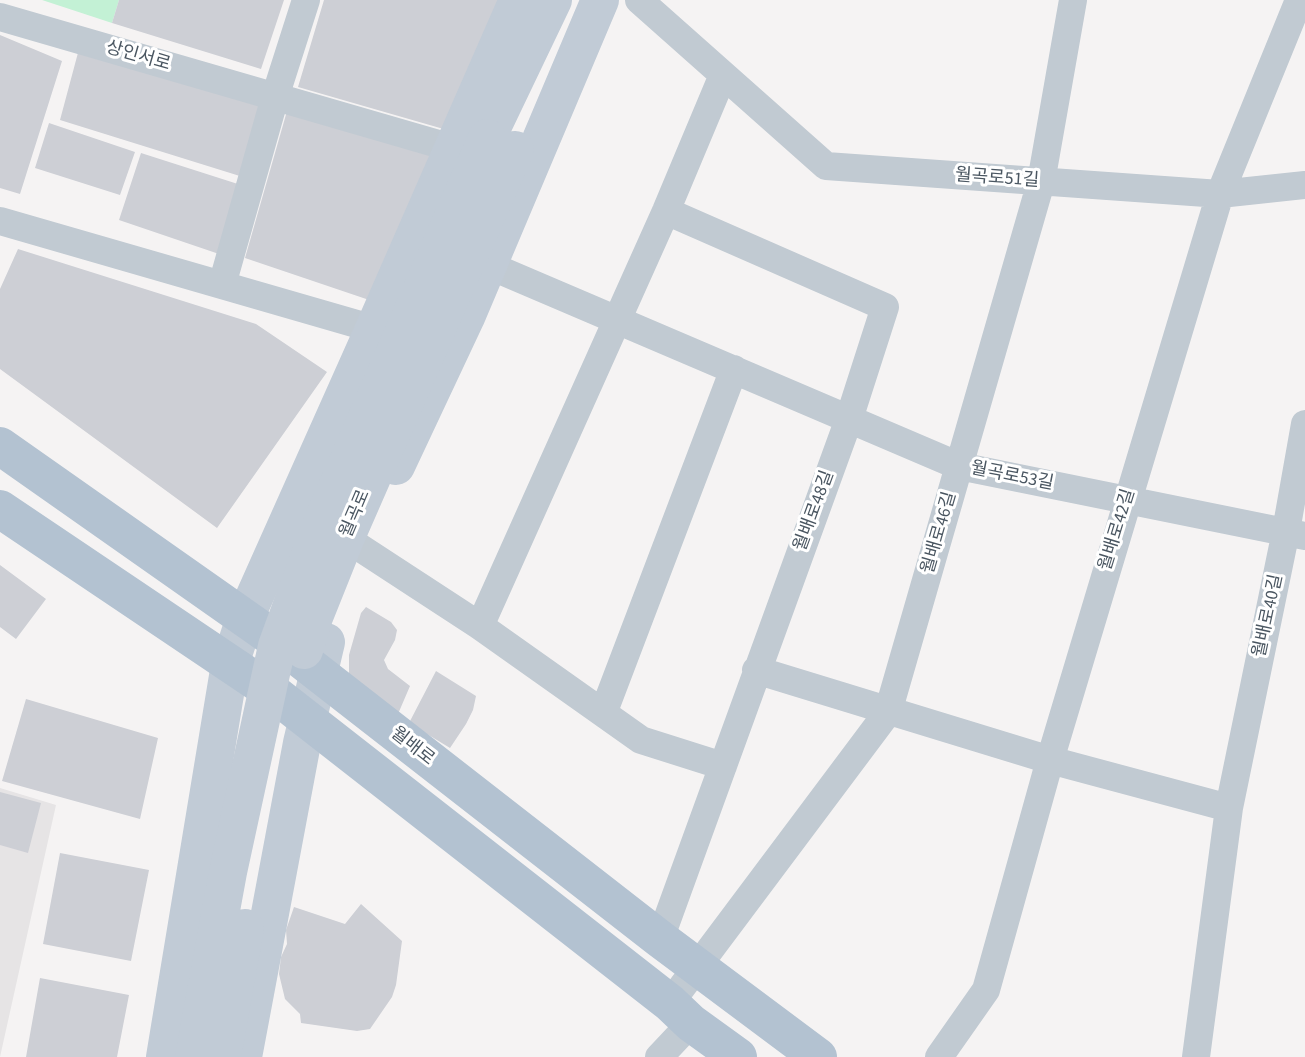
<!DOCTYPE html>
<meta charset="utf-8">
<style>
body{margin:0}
canvas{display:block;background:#f5f3f3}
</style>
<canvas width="1305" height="1057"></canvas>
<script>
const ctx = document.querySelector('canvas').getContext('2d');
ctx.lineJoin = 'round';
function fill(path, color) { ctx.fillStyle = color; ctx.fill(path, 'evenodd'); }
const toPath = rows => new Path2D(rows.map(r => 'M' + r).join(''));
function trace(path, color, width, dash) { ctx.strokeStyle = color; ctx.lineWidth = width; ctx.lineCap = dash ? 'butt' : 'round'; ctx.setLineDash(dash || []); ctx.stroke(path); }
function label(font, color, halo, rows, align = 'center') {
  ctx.font = font + ' "Source Sans 3","Noto Sans KR",sans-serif'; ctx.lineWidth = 6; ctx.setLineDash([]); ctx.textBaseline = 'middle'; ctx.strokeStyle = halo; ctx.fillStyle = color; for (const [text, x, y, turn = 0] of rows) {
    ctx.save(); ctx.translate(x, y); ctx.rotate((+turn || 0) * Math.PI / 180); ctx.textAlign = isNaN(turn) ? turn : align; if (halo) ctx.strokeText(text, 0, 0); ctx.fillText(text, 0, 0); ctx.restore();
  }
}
fill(toPath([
 [0,788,56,805,0,1057]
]), '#e6e4e5');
fill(toPath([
 [42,0,119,0,112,23]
]), '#c3f1d5');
fill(toPath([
 [119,0,284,0,261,69,112,23],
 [324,0,499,0,447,130,298,87],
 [0,35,62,61,20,194,0,188],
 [79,49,263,101,243,177,60,120],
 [287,111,437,153,381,304,245,258],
 [49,123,135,152,120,195,35,168],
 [141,153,241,185,219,254,119,220],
 [18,249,256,324,327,372,217,528,0,369,0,289],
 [0,565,46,599,16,639,0,627],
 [366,607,391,622,397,630,395,640,384,660,388,669,410,686,398,714,349,677,349,655,361,613],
 [436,671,476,696,473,710,466,724,450,748,409,723],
 [26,699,158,738,140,819,2,781],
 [0,792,41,803,28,853,0,845],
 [60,853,149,870,131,961,43,944],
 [361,904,402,941,396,985,392,997,370,1029,357,1031,301,1023,300,1014,285,999,279,974,281,957,287,944,286,930,294,907,345,924],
 [40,978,129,995,117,1057,26,1057]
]), '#cdcfd5');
trace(toPath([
 [639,0,826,166,1220,194,1305,185],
 [0,17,452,148],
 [0,221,374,329],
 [488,265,959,466,1305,536],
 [222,285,275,97,306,0],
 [359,547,480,626,641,740,723,766],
 [480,626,666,211,723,75],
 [756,670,1050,760,1229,808],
 [604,711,734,369],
 [660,939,849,419,885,307,666,211],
 [670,1003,888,712,1041,182,1073,0],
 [659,1057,691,1023],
 [939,1057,986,990,1050,760,1220,194,1299,0],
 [1196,1057,1229,808,1286,531,1305,424]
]), '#c1cad2', 28);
trace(toPath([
 [487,138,553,0],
 [396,466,466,317,600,0],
 [165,1057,230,664,245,618,374,329,518,0],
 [243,1057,302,743,326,642]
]), '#c1cbd6', 38);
trace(toPath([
 [0,446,276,640,660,939,818,1057],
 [0,509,272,692,670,1003,691,1023,738,1057]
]), '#b3c2d1', 38);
trace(toPath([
 [304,650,314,617,346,537,515,150],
 [194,1057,228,872,277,646,323,520,487,138],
 [222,1057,245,928]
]), '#c1cbd6', 38);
label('18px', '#4a5661', '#fff', [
 ["상인서로",138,57,16],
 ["월곡로51길",997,179,4],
 ["월곡로53길",1012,477,11],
 ["월배로48길",815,511,-70],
 ["월곡로",356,514,-67],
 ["월배로42길",1118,530,-73],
 ["월배로46길",940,533,-74],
 ["월배로40길",1269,616,-78],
 ["월배로",412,747,38]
]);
</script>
